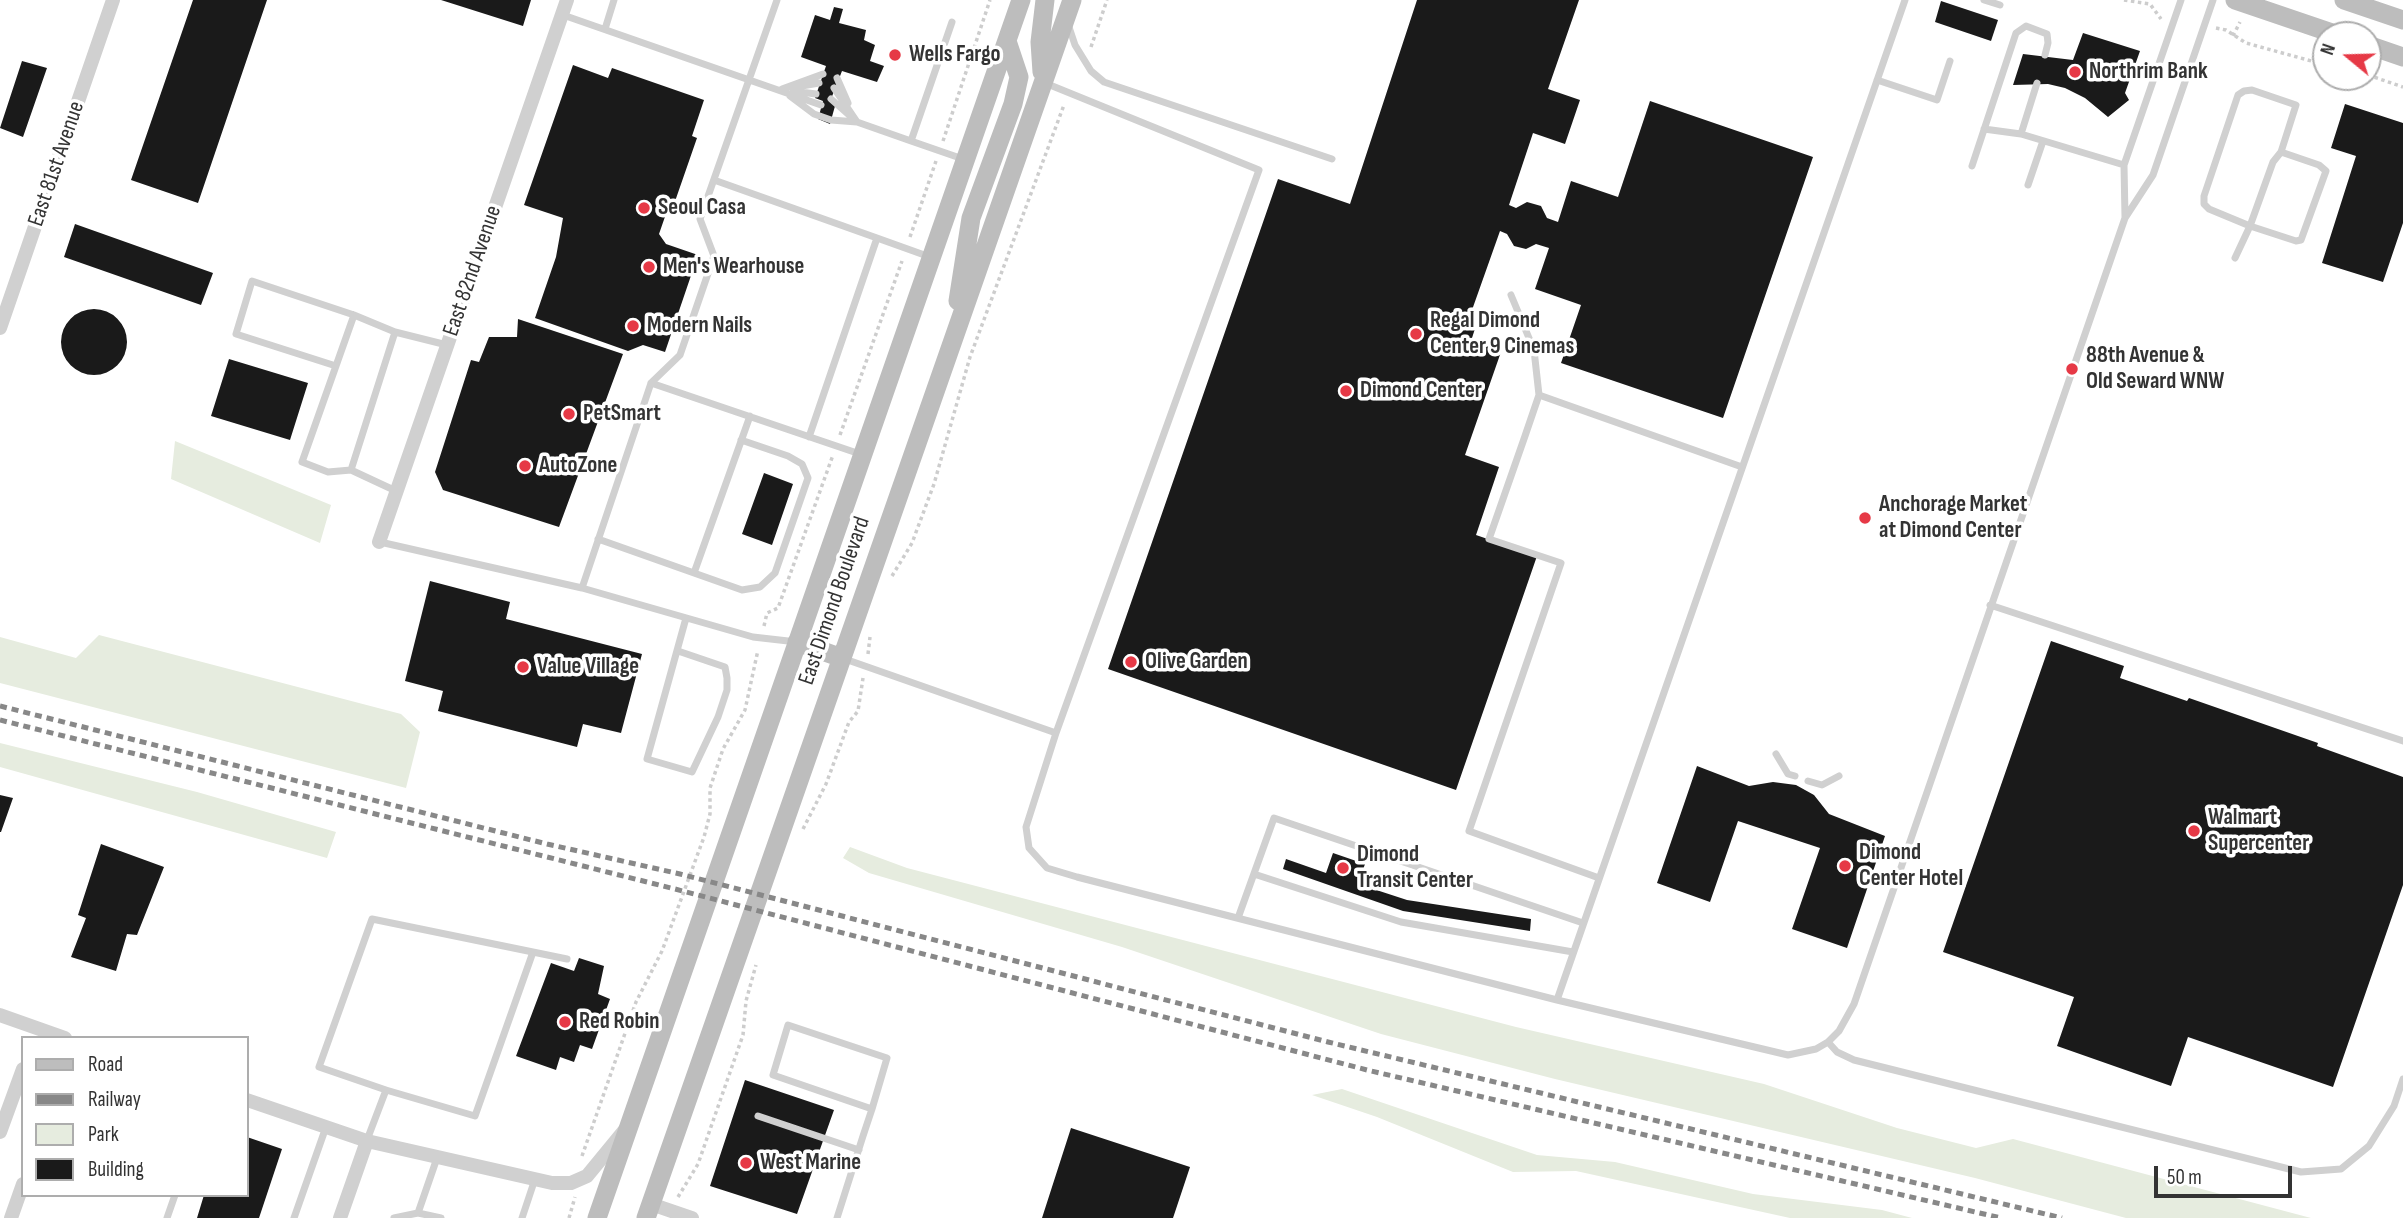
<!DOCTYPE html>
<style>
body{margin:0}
#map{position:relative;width:2403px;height:1218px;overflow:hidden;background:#fff;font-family:"Sofia Sans Condensed",sans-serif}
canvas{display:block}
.legend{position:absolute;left:21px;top:1036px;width:228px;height:161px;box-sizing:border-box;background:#fff;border:2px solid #adadad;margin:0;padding:9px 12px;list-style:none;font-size:21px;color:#333}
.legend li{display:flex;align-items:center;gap:14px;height:35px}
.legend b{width:35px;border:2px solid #adadad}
.north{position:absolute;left:2312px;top:21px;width:70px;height:70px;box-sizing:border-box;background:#fff;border:2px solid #adadad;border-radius:50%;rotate:289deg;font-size:19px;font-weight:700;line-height:28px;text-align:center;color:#333}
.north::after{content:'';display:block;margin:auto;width:24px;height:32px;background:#e63946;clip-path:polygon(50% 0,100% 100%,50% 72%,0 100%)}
.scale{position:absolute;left:2154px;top:1166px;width:138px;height:32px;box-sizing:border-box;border:4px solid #333;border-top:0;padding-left:9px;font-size:21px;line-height:24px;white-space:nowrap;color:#333;-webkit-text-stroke:5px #fff;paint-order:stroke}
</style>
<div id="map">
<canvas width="2403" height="1218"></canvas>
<ul class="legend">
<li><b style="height:9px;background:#bdbdbd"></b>Road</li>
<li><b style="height:9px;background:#888"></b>Railway</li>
<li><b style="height:19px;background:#e6ecdf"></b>Park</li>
<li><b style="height:19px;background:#1a1a1a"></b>Building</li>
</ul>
<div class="north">N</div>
<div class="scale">50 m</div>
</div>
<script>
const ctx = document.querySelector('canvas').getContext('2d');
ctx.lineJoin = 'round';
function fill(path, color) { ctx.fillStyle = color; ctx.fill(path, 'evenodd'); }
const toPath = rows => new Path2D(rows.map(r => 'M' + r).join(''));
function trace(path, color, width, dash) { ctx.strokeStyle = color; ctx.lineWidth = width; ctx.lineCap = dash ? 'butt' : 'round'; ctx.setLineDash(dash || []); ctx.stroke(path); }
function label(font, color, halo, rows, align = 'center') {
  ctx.font = font + ' "Sofia Sans Condensed",sans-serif'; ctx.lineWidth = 7; ctx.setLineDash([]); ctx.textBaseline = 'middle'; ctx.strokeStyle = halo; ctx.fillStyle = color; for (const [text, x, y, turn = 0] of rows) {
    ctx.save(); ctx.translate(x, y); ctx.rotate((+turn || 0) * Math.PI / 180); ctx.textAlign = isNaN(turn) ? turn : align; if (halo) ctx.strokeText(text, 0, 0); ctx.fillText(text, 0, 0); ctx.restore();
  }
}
fill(toPath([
 [175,441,331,505,320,543,171,479],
 [99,635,401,714,420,732,406,788,0,683,0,637,76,658],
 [0,743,197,792,336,832,327,858,0,767],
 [850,847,907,868,1516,1027,1764,1084,1897,1128,1976,1148,2013,1139,2311,1218,2126,1218,1975,1178,1555,1079,1381,1034,1122,947,869,873,843,858],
 [1342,1089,1537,1155,1615,1162,1753,1194,1882,1210,1912,1218,1790,1218,1576,1171,1513,1172,1377,1117,1312,1095]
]), '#e6ecdf');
fill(toPath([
 [193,0,267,0,198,203,131,180],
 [441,0,531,0,523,26],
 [1417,0,1579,0,1548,89,1580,100,1565,144,1533,133,1509,205,1516,208,1527,202,1541,206,1547,218,1558,222,1571,181,1618,197,1650,101,1813,157,1723,418,1561,363,1581,305,1535,289,1549,248,1536,244,1526,249,1514,246,1507,234,1500,231,1472,310,1480,313,1472,338,1502,349,1465,455,1499,467,1476,535,1537,556,1456,790,1108,669,1278,179,1350,204],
 [1941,1,1998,20,1991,41,1935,22],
 [834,7,843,9,839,23,866,30,864,40,875,45,870,61,884,66,877,82,842,71,831,99,835,106,830,124,818,119,823,101,815,98,826,66,801,57,815,15,830,20],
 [2083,33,2140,51,2125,93,2129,100,2108,117,2085,98,2065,88,2048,84,2013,85,2023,54,2073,60],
 [22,61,47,68,23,137,0,128],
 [573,65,608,78,612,68,704,100,692,136,697,138,672,210,668,208,659,234,666,244,698,255,665,352,643,345,628,351,535,318,556,257,563,218,524,205],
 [2345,104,2403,123,2403,223,2383,282,2322,263,2356,156,2331,148],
 [75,224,213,273,201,305,64,257],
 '61 342a33 33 0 1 1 66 0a33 33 0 1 1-66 0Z',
 [518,319,623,354,559,527,443,490,435,472,471,360,479,362,489,337,517,337],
 [229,359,308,383,290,440,211,416],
 [764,473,793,484,772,545,742,534],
 [430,581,510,602,506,619,642,654,621,733,583,724,577,747,438,711,443,691,405,681],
 [2051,641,2124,666,2120,678,2187,701,2189,698,2318,743,2317,746,2403,777,2403,885,2333,1087,2188,1037,2171,1086,2057,1046,2074,997,1943,952],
 [1697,766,1749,786,1773,782,1796,785,1814,795,1829,814,1885,836,1847,948,1792,929,1820,848,1738,821,1710,902,1657,883],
 [0,795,13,798,1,832,0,832],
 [101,844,164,867,137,935,127,934,116,971,71,957,86,918,78,915],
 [1333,853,1365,864,1358,884,1407,900,1531,919,1530,931,1403,911,1283,869,1286,859,1326,873],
 [579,958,604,966,598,994,610,999,592,1049,580,1045,574,1062,560,1057,556,1070,516,1056,551,963,574,971],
 [745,1080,834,1110,797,1214,710,1186],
 [1071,1128,1190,1167,1173,1218,1042,1218],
 [247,1137,282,1149,259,1218,197,1218,204,1195,247,1195]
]), '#1a1a1a');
trace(toPath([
 [2124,0,2150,4,2161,19],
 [2216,28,2226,30,2246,43,2326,65],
 [2233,36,2240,22],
 [1091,47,1107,0],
 [2368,75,2403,87],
 [943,141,990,0],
 [910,237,936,161],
 [840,435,902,261],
 [892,576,912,543,934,484,970,357,1064,105],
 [764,626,767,613,778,608,833,455],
 [868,654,870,637],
 [803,829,826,784,849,722,858,711,863,678],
 [582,1156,636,1002,662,951,704,837,710,814,710,788,723,749,745,710,758,650],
 [678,1197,698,1164,743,1035,746,1001,756,965],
 [569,1218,575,1197]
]), '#cdcdcd', 3.5, [3.5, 3.5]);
trace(toPath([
 [1984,0,2000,5],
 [563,15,821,105],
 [952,22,911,141,963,159],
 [1068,24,1075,45,1091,71,1104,82,1332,159],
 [605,29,614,0],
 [837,78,848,103],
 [1877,80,1937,100,1950,61],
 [1045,83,1259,170,1056,733,1026,827,1029,848,1047,868,1077,877,1557,1000,1788,1055,1816,1049,1828,1042,1839,1031,1854,1004,2125,218,2153,175,2213,0],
 [796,87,819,83],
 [834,88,857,122,911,141],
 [782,89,823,74],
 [793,91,816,94],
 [790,96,814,114,831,120,857,122],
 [831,99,849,115],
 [1984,129,2021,134,2124,165],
 [2021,134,2037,83],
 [1972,166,2016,33,2026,26,2047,34,2048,43,2045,55],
 [714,180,877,238],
 [2028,185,2043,141],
 [2125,217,2124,165,2181,0],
 [2235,258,2250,226,2273,162,2281,152,2296,105,2252,90,2244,91,2238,95,2204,196,2204,204,2209,209,2250,226,2296,241,2301,240,2326,171,2319,165,2281,152],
 [1511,295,1534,350,1539,395],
 [395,332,354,315,302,462,328,472,351,470,396,491],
 [336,366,236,334,252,281,354,315],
 [651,383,680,355,714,256,700,219,777,0],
 [809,437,877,238,930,257],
 [351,470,395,332,447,345],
 [598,539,694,573,750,416],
 [380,542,582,588,753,637,797,642],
 [694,573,742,590,760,587,775,573,808,478,802,464,788,456,741,440],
 [582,588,651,383,860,454],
 [1990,605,2403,741],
 [678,651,725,667,727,678,727,690,718,717,692,772,647,759,686,618],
 [842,658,1056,733],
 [1776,754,1788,774,1795,776],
 [1808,781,1822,785,1839,776],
 [1254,874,1401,922,1573,952],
 [1599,878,1469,831,1561,563,1489,539,1525,436,1539,395,1742,467],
 [1238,918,1274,818,1583,923],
 [1557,1000,1905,0],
 [1828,1042,1837,1052,1854,1060,2301,1172,2341,1169,2369,1146,2394,1106,2403,1079],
 [386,1090,475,1116,533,952],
 [758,1116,859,1150],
 [367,1140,386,1090,319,1067,372,919,567,959],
 [418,1213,437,1158],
 [167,1218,175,1195],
 [294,1218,326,1127],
 [394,1218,418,1213,441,1218],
 [522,1218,535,1179],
 [837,1218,863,1136,872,1109,887,1058,788,1025,773,1075,872,1109]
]), '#d0d0d0', 7);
trace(toPath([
 [0,328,113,0],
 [379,542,567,0],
 [0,1015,65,1038],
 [247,1100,367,1141,552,1183,571,1183,587,1176,624,1131],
 [0,1132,23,1069],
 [651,1204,692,1218],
 [11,1218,23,1184],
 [340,1218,367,1141]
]), '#d0d0d0', 14);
trace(toPath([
 [2235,0,2338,35],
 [2344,0,2403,20],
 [2368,45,2403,57],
 [1042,72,1040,42,1045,0],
 [958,301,971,218,1013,104,1019,77,1007,41],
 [797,642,842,658],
 [597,1218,1021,0],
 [646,1218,1072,0]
]), '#bdbdbd', 19);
trace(toPath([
 [0,706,547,844,680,874,1328,1042,2062,1218],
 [0,720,675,889,1367,1070,2001,1218]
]), '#888', 5, [7, 5]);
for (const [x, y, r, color] of [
 [895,55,7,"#e63946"],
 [2075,72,7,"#e63946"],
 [644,208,7,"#e63946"],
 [649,267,7,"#e63946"],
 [633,326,7,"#e63946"],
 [1416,334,7,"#e63946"],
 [2072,369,7,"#e63946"],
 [1346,391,7,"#e63946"],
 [569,414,7,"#e63946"],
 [525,466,7,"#e63946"],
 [1865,518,7,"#e63946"],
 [1131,662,7,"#e63946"],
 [523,667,7,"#e63946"],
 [2194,831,7,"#e63946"],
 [1845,866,7,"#e63946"],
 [1343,868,7,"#e63946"],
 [565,1022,7,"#e63946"],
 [746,1163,7,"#e63946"]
]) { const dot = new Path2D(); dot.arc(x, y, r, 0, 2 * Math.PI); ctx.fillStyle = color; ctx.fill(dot); trace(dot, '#fff', 2.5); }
label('bold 23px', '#333', '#fff', [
 ["Wells Fargo",909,55],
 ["Northrim Bank",2089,72],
 ["Seoul Casa",658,208],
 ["Men's Wearhouse",663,267],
 ["Regal Dimond",1430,321],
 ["Center 9 Cinemas",1430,347],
 ["Modern Nails",647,326],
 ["88th Avenue &",2086,356],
 ["Old Seward WNW",2086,382],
 ["Dimond Center",1360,391],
 ["PetSmart",583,414],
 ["AutoZone",539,466],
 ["Anchorage Market",1879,505],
 ["at Dimond Center",1879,531],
 ["Olive Garden",1145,662],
 ["Value Village",537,667],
 ["Walmart",2208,818],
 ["Supercenter",2208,844],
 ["Dimond",1859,853],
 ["Center Hotel",1859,879],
 ["Dimond",1357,855],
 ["Transit Center",1357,881],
 ["Red Robin",579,1022],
 ["West Marine",760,1163]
], 'left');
label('23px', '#333', '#fff', [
 ["East 81st Avenue",57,164,-71],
 ["East 82nd Avenue",473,271,-71],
 ["East Dimond Boulevard",835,601,-71]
]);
</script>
